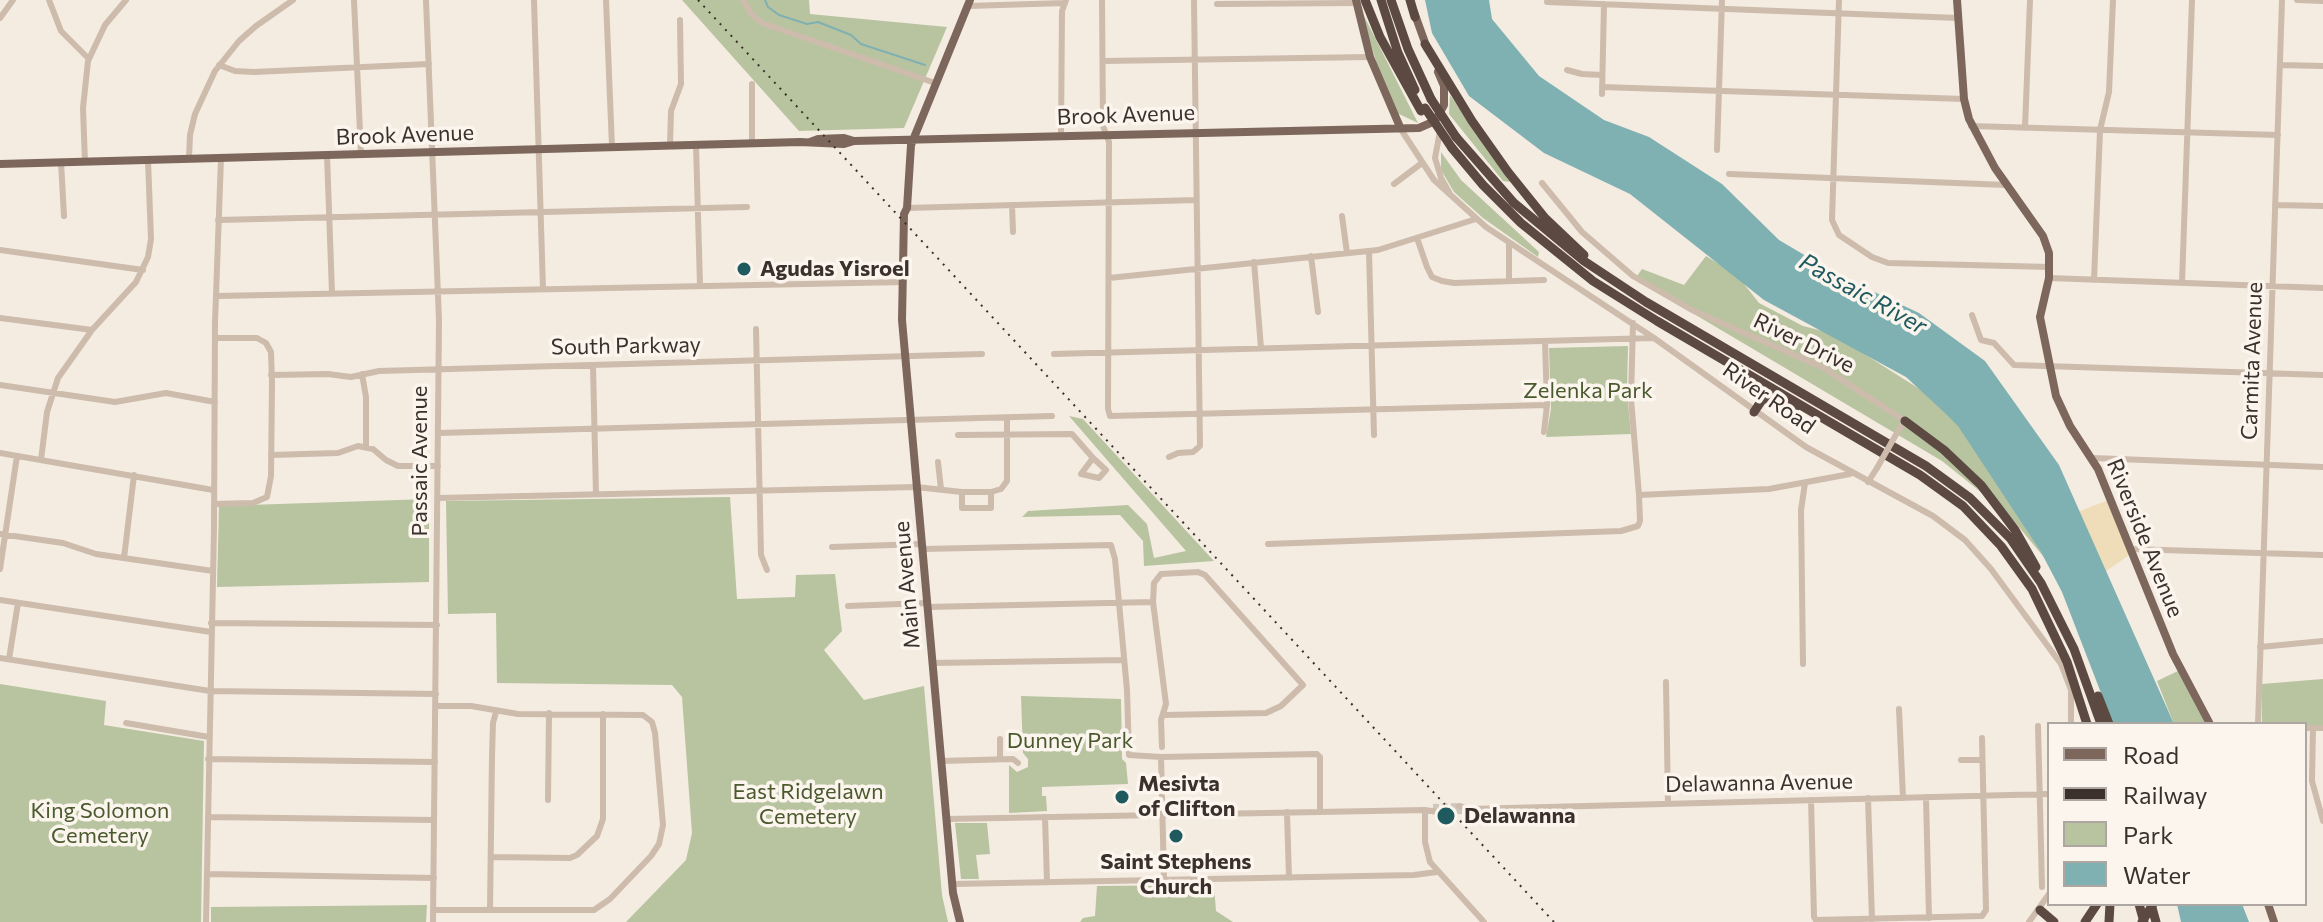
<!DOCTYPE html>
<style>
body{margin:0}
#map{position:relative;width:2323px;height:922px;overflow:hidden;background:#f4ebe1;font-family:Commissioner,sans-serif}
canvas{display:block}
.legend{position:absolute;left:2047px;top:722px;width:260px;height:184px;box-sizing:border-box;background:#fbf5ee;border:2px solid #aea6a0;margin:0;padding:10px 14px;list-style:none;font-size:24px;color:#3b302b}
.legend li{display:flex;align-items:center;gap:16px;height:40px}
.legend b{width:40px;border:2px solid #aea6a0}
</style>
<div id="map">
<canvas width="2323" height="922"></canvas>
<ul class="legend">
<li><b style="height:10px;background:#7d675c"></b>Road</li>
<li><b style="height:10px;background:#3b302b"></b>Railway</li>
<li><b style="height:22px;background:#b8c4a0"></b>Park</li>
<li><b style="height:22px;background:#7fb0b2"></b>Water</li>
</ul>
</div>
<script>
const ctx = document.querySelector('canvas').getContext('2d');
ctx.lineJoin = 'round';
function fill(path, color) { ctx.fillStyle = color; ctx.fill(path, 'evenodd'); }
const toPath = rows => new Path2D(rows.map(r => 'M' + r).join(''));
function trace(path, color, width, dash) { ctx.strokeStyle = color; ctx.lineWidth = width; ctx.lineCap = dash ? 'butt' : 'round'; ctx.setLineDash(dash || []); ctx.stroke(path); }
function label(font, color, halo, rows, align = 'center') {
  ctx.font = font + ' Commissioner,sans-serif'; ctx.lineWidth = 7; ctx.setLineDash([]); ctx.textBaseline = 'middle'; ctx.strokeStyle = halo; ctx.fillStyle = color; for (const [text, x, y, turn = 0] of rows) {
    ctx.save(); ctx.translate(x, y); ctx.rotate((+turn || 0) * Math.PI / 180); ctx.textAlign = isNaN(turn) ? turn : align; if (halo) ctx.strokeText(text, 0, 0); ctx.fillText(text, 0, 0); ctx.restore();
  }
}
fill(toPath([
 [682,0,809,0,810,14,947,27,904,128,799,131],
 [1361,10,1418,123,1397,113,1383,85],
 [1450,95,1510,182,1503,181,1449,114],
 [1441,152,1461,180,1539,252,1538,257,1483,218,1454,192,1441,170],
 [1706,256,1737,275,1759,303,1803,326,1831,333,1948,407,2048,562,2008,514,2005,515,1992,501,1942,461,1635,279,1642,269,1684,285],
 [1628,346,1627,392,1631,434,1546,437,1551,409,1549,348],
 [1069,416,1083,419,1214,561,1144,566,1143,541,1120,515,1022,517,1028,511,1128,505,1147,524,1154,558,1186,551],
 [730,497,737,599,795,597,796,575,835,574,842,631,824,650,864,700,924,686,942,895,948,922,626,922,686,860,692,833,682,697,672,685,497,683,496,613,448,614,446,501],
 [429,499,429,582,217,587,219,506],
 [2178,671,2206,724,2174,724,2157,681],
 [2323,679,2323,726,2262,723,2262,684],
 [0,684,106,701,104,725,204,741,201,922,0,922],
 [1021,696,1121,699,1122,759,1126,763,1128,784,1042,787,1042,796,1046,796,1047,811,1009,813,1009,765,1017,772,1028,767,1028,759,1023,753],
 [955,823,987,823,990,854,976,855,979,879,961,879],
 [1214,885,1216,911,1233,922,1080,922,1083,918,1095,916,1097,886],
 [427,905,426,922,211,922,211,907]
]), '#b8c4a0');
fill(toPath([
 [2111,499,2132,553,2102,574,2075,513]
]), '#efdcb8');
fill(toPath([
 [1425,0,1489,0,1492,19,1539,76,1604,120,1649,137,1722,184,1779,240,1838,275,1919,313,1985,361,2059,465,2174,724,2113,724,2062,592,2041,552,1958,426,1945,413,1906,377,1764,300,1630,194,1544,153,1469,96,1432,33],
 [2177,904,2242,904,2249,922,2181,922]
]), '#7fb0b2');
trace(toPath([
 [765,0,768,7,779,15,807,24,818,22,851,35,861,44,925,65]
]), '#7fb0b2', 2);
trace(toPath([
 [1433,807,1459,806],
 [1438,812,1463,811]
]), '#cfc6bd', 6, [6, 3]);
trace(toPath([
 [49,0,61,31,89,59],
 [354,0,361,154],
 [426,0,439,320,433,922],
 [534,0,543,289],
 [606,0,612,147],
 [743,0,752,15,762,23,935,83],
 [1102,0,1103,126,1109,142,1108,409,1110,416,1547,405],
 [1839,0,1832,220,1839,235,1872,257,1888,263,2050,267],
 [2297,0,2323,1],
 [1547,2,1958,18],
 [1217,4,1357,3],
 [968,6,1065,3],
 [0,18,13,0],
 [1103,61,1370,57],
 [219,65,235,71,254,72,429,64],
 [2280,65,2323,66],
 [1567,70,1582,74,1602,75],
 [752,84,752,143],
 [1602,87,1964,99],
 [1602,94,1604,4],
 [1971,126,2278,135],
 [1400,128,1434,180,1486,227,1654,338,1806,447,1933,516,1965,540,1991,569,2061,664,2071,690,2071,724],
 [2025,128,2030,0],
 [1440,131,1435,158,1441,178,1449,192],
 [1061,135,1062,11,1066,0],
 [670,145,671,111,681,84,680,20],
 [696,145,700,285],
 [1717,150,1722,0],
 [327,155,332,293],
 [189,158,190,135,195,114,215,71,239,41,256,26,293,0],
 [61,162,64,216],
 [85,162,83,108,88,61,105,25,126,0],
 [1729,174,2006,185],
 [1542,183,1582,232,1633,276,1692,310,1824,368,1905,421,1898,431],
 [1394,184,1422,163],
 [1012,205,1013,232],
 [2275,205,2323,206],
 [907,208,1196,200],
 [1342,216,1347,253],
 [218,220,747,207],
 [1417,238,1427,267,1432,277,1442,281,1454,283,1544,280],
 [1509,243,1509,281],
 [0,250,143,270],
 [1369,251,1374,435],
 [1311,256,1318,312],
 [1254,262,1261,348],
 [1109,278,1378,250,1476,219],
 [2049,278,2323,288],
 [2094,280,2100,130,2109,92,2113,0],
 [2182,283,2192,0],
 [217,296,903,282],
 [1972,315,1981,340,1994,343,2014,365,2323,375],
 [0,318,92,330],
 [756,329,761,555,767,570],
 [1054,354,1654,338],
 [593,366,596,494],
 [362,374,366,397,366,447],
 [271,375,328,374,351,377,379,371,982,354],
 [0,385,115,402,166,393,215,402],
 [1544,432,1547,405,1545,341],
 [438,433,1052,416],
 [958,435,1072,434,1093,458],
 [0,453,213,490],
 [271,455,338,453,358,446,373,449,386,460,398,466,438,466],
 [1169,457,1178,453,1193,452,1200,446,1194,0],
 [1093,458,1106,470,1099,478,1081,474,1093,458],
 [2093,458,2323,467],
 [41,460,47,412,58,378,92,330,136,282,148,257,151,239,148,160],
 [938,462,941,489],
 [1868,482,1877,468],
 [962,492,962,508,991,508,991,492],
 [1639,495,1769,489,1850,474],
 [438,498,916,487,962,492,991,492,1001,489,1007,481,1007,418],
 [214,504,253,503,267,497,271,476,272,383,271,352,266,343,257,338,215,338],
 [0,534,63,543,96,554,213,571],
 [1268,544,1621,531,1638,526,1640,521,1639,495,1631,399,1633,323],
 [832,547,921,544],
 [922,549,1111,545,1115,559,1127,690,1129,755,1161,757,1317,754,1320,757,1320,812],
 [2130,549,2323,555],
 [124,558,134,475],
 [0,569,17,456],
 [0,600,211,632],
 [848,606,926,603],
 [927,607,1153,602],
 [211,623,437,625],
 [2260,647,2323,641],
 [0,658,210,691,436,694],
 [9,659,18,603],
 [932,663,1124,660],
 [1803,664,1801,510,1805,483],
 [1666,682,1668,804],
 [1899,709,1903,798],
 [126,723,209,737],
 [2258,724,2282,0],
 [2038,726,2042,887],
 [2305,728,2323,728],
 [2313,728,2312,781,2323,821],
 [1000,739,1000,759],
 [1162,747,1161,720,1166,704,1153,602,1154,583,1161,574,1198,572,1205,575,1303,685,1281,706,1266,713,1164,715],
 [1161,757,1164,880],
 [208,759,435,762],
 [1961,760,1981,760],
 [941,761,1013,759,1018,763],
 [1926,797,1929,918],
 [1868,798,1872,920],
 [548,800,549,713],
 [1811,800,1814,917,1816,920,1982,916,1986,910,1982,738],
 [1459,806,1470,809,2049,794],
 [1425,810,1425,842,1430,862,1484,922],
 [1287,812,1289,878],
 [208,817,434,820],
 [1045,817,1047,882],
 [947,819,1425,810,1438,812],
 [491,857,570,858,577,855,597,836,603,819,603,714],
 [207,874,434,878],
 [953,884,1414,875,1437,872],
 [433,910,594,910,610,899,651,856,659,844,663,825,655,733,652,722,643,715,518,714,471,706,436,706],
 [490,910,492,756,493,723,496,712],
 [206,922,214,529,215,323,221,158],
 [2029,922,2049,894]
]), '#cdbbac', 6);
trace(toPath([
 [1356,0,1370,57,1400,127],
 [1957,0,1964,99,1969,119,1995,168,2043,236,2049,253,2049,278,2040,317,2056,396,2070,426,2098,469,2173,654,2210,724],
 [1414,12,1427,48],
 [810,142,818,139,844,138,854,141,1419,128,1435,121,1444,105,1444,86,1438,72],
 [0,164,800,142,844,144,854,141],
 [2268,904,2274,922],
 [960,922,953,893,902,320,904,214,907,208,911,145,970,0]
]), '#7d675c', 8);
trace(toPath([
 [1365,0,1380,37,1421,111],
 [1381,0,1398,53,1415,90],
 [1391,0,1408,49,1431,99],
 [1410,0,1415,17],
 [1425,44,1472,121,1508,172,1545,218,1584,255],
 [1456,137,1514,203,1584,261,1646,302,1926,466,1970,498,2010,538,2041,583,2074,649,2101,724],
 [1452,148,1483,185,1521,223,1593,281,1657,321,1920,475,1963,506,2001,546,2032,589,2067,662,2087,724],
 [1754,412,1762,400,1769,398,1795,408],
 [1905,421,1944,450,1981,485,2015,530,2036,567],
 [2098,696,2109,724],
 [2139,904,2144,922],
 [2151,904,2156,922],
 [2040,910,2054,922],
 [2085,922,2097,904],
 [2109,922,2110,904]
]), '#5c4a42', 9);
trace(toPath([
 [698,0,1554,922]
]), '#3b302b', 2, [2, 6]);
trace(toPath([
 [1877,468,1898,431]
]), '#cdbbac', 6);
trace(toPath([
 [1431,99,1456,137],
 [1425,108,1452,148],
 [2142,922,2153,904]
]), '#5c4a42', 9);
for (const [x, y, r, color] of [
 [744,269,8,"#1f5a5e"],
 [1122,797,8,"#1f5a5e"],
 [1446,816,10,"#1f5a5e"],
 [1176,836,8,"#1f5a5e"]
]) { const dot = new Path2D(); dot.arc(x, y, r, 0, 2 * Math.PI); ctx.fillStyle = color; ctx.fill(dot); trace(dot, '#fbf5ee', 3); }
label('22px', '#3b302b', '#fbf5ee', [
 ["Brook Avenue",1126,115,-2],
 ["Brook Avenue",405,135,-2],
 ["River Drive",1804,343,26],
 ["South Parkway",626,346,-1],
 ["Carmita Avenue",2252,361,-88],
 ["River Road",1769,398,35],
 ["Passaic Avenue",420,461,-90],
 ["Riverside Avenue",2145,538,68],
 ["Main Avenue",907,585,-95],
 ["Delawanna Avenue",1759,783,-1]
]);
label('bold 22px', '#3b302b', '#fbf5ee', [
 ["Agudas Yisroel",760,269],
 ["Mesivta",1138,784],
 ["of Clifton",1138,809],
 ["Delawanna",1464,816],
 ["Saint Stephens",1176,862,"center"],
 ["Church",1176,887,"center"]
], 'left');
label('22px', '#4a5a2e', '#fbf5ee', [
 ["Zelenka Park",1588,391],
 ["Dunney Park",1070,741],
 ["East Ridgelawn",808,792],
 ["Cemetery",808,817],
 ["King Solomon",100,811],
 ["Cemetery",100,836]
]);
label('italic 24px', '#1f5a5e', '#fbf5ee', [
 ["Passaic River",1863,294,29]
]);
</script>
